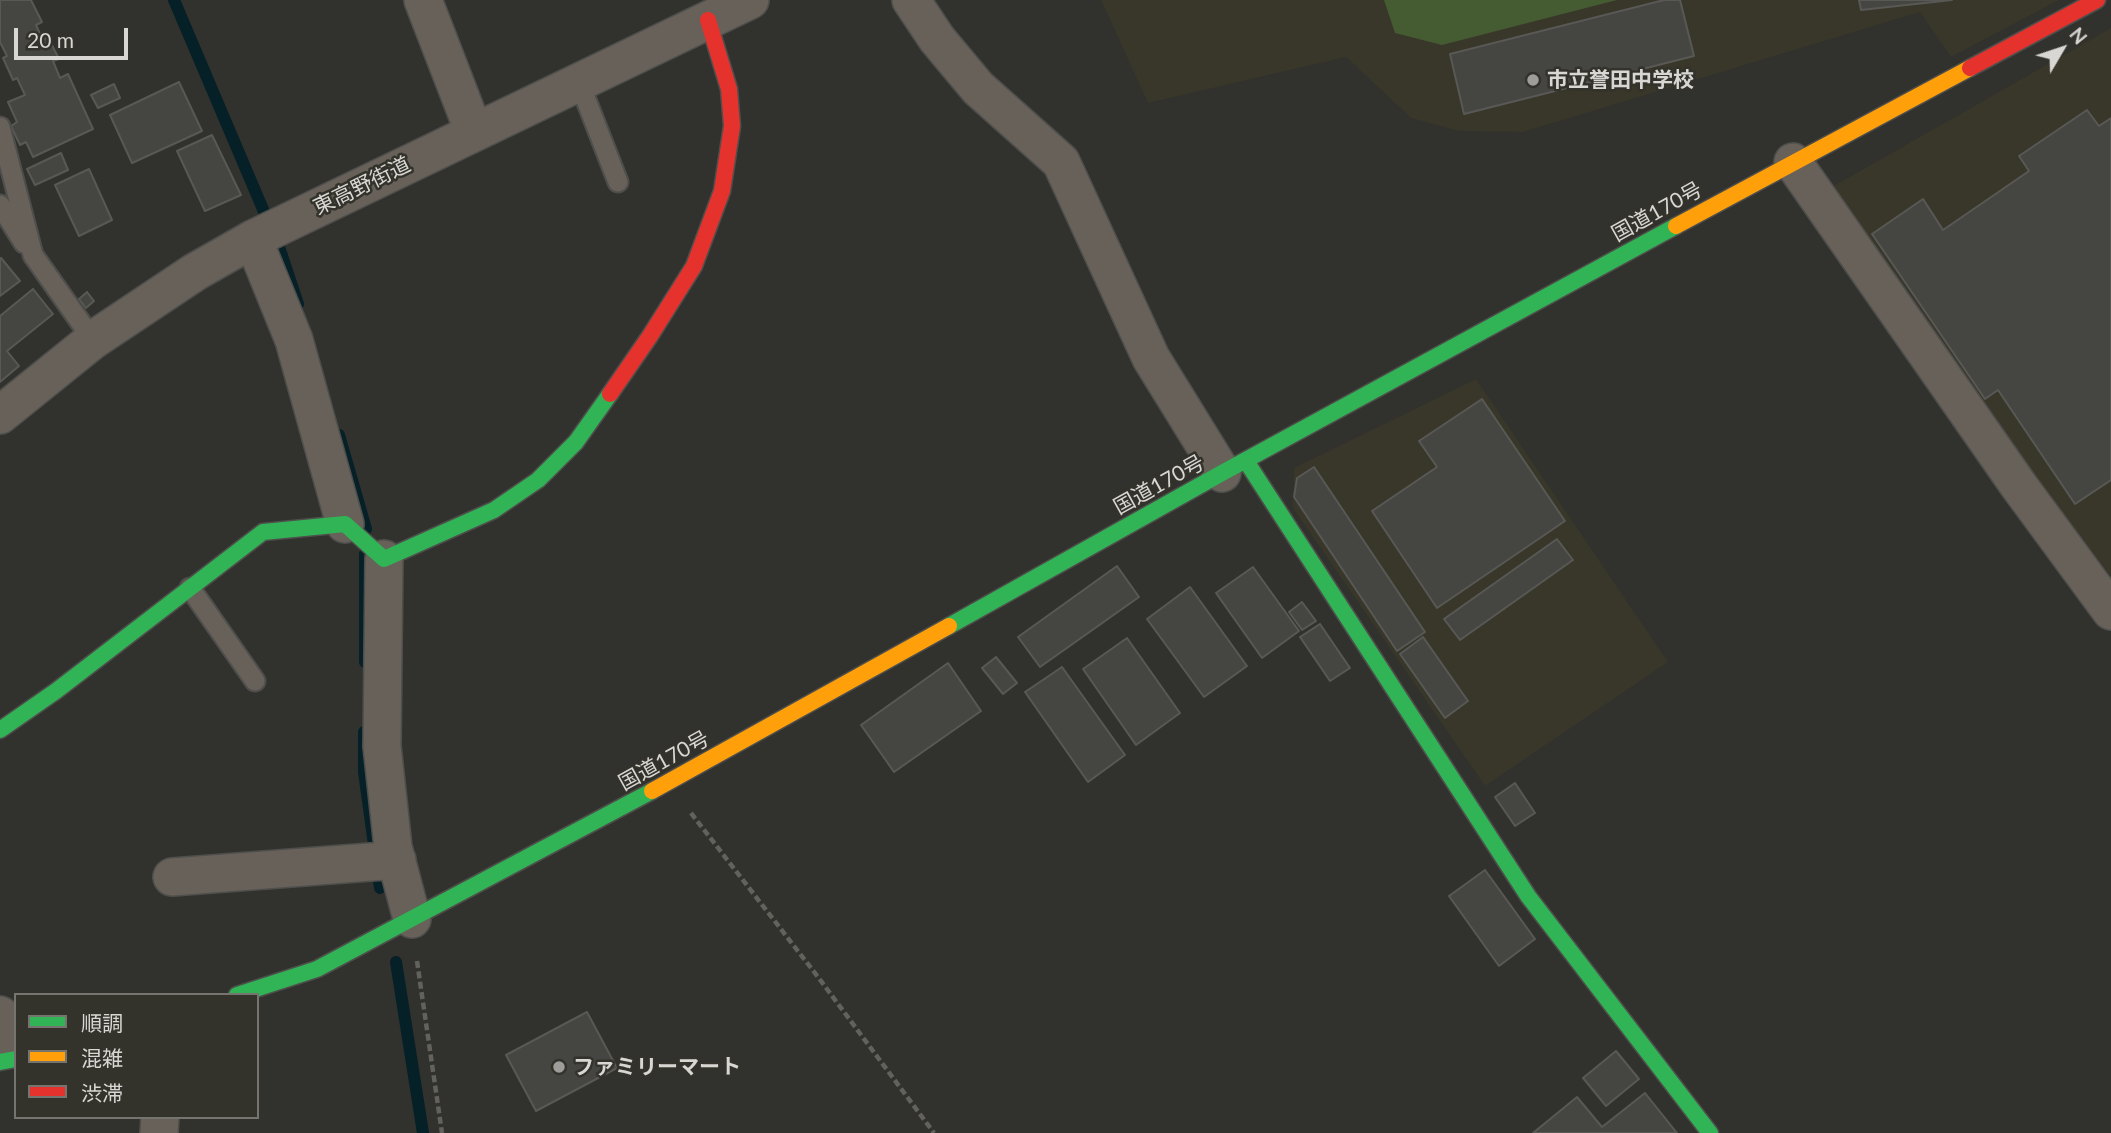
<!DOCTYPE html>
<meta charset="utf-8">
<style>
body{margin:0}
#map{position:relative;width:2111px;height:1133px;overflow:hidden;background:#31312d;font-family:Lato,"Noto Sans JP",sans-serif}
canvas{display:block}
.legend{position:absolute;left:14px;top:993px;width:245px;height:126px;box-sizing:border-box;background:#33322b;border:2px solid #75746e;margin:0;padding:9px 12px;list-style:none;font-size:21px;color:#d8d7d3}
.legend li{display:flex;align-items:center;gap:14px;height:35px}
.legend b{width:35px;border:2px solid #75746e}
.north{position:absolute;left:2027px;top:14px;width:70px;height:70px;-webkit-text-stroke:5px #33322b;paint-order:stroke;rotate:51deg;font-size:19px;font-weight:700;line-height:28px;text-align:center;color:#d8d7d3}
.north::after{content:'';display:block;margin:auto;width:24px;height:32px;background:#d8d7d3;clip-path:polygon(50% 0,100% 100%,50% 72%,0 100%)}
.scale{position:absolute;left:14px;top:28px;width:114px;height:32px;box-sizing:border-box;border:4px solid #d8d7d3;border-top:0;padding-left:9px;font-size:21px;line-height:24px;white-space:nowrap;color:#d8d7d3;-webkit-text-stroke:5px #33322b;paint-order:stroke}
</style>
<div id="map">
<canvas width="2111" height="1133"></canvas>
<ul class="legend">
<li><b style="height:9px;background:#30b455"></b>順調</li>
<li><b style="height:9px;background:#ff9f0a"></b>混雑</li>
<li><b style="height:9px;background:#e5322d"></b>渋滞</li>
</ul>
<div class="north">N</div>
<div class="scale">20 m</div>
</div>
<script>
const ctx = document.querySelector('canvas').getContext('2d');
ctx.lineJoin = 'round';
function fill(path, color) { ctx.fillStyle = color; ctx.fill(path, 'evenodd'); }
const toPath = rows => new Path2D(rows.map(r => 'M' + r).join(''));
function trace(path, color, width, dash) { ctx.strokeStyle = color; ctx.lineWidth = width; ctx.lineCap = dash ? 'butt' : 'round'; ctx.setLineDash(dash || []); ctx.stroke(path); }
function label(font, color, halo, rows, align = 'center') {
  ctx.font = font + ' Lato,"Noto Sans JP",sans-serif'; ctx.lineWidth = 5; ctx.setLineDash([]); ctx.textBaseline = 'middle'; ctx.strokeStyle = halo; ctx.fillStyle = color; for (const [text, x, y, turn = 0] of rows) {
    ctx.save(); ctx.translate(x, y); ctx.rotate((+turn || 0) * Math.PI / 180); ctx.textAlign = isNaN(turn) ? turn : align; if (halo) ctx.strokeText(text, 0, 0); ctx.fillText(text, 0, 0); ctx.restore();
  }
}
fill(toPath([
 [1101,0,2059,0,1951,57,1920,12,1523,132,1459,131,1411,118,1346,57,1148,103],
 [2111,28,2111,576,1996,430,1825,191],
 [1476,379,1668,662,1485,786,1293,508,1294,468]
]), '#39362a');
fill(toPath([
 [1384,0,1617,0,1442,45,1395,33]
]), '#455b32');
trace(toPath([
 [174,0,279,247,298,304],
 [339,435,366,529],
 [365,662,365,554],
 [364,732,364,772,380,888],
 [396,962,423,1133]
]), '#062027', 12);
const building = toPath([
 [0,0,31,0,42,22,36,25,43,40,48,37,59,59,53,61,60,78,68,74,93,129,33,157,26,142,20,145,11,126,17,122,8,102,25,95,17,78,13,80,3,58,7,56,0,42,0,0],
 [1664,0,1680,0,1694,56,1464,114,1450,54,1664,0],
 [1859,0,1952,0,1861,10,1859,0],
 [179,82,202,131,132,163,110,115,179,82],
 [114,84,120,98,98,108,91,95,114,84],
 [2087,110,2099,126,2111,118,2111,480,2075,504,1998,390,1985,399,1872,234,1923,199,1943,230,2029,171,2019,156,2087,110],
 [212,135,241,195,205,211,177,151,212,135],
 [61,153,68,170,35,185,27,169,61,153],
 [89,169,112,220,79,236,55,185,89,169],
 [1,258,20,281,0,296,0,259,1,258],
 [33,289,53,314,7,351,19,366,0,382,0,316,33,289],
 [87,292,94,301,86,308,79,299,87,292],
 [1482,399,1565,521,1437,608,1372,511,1437,467,1419,441,1482,399],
 [1314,467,1425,632,1397,651,1294,497,1297,478,1314,467],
 [1557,539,1573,560,1460,640,1444,619,1557,539],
 [1117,566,1139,597,1040,667,1018,637,1117,566],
 [1253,567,1299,631,1262,658,1216,593,1253,567],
 [1190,587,1247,666,1204,697,1147,619,1190,587],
 [1302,602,1316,621,1302,630,1289,612,1302,602],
 [1320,624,1350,668,1330,681,1300,637,1320,624],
 [1423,637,1468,701,1445,718,1400,654,1423,637],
 [1127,638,1180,713,1136,745,1083,669,1127,638],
 [996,657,1017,683,1003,694,982,668,996,657],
 [948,663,981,711,894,772,861,725,948,663],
 [1062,667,1125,755,1088,782,1025,692,1062,667],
 [1515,783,1535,813,1515,826,1495,797,1515,783],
 [1485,870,1535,939,1499,966,1449,896,1485,870],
 [587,1012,617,1068,536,1111,506,1055,587,1012],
 [1616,1051,1639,1079,1606,1106,1583,1078,1616,1051],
 [1645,1093,1677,1133,1533,1133,1577,1097,1602,1127,1645,1093]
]);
fill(building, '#454542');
trace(building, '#585855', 2);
const lane = toPath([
 [579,82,618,182],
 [0,127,33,255,93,340],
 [0,205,24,243],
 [190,588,255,681]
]);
const street = toPath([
 [423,0,474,132],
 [911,0,937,39,978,88,1061,162,1151,358,1222,473],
 [1793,162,2019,486,2111,611],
 [253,239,294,340,345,524],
 [0,415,93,340,195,272,253,239,750,0],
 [384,559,382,746,393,847,412,919],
 [172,877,397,860],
 [0,1015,16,1046],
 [159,1133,160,1117]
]);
const fast = toPath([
 [1246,461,1528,896,1710,1133],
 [949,626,1222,473,1676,226],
 [0,730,56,691,263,532,345,524,384,559,494,510,538,480,576,442,610,394],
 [237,995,317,969,652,791],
 [0,1062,16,1059]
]);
const slow = toPath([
 [1676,226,1970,68],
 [652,791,949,626]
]);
const jam = toPath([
 [1970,68,2097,0],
 [610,394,650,336,694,266,722,191,732,126,729,89,708,20]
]);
trace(lane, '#4e4e4c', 23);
trace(street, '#4e4e4c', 40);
trace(fast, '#4e4e4c', 19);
trace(slow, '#4e4e4c', 19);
trace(jam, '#4e4e4c', 19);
trace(toPath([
 [691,813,818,977,934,1133],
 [417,961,442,1133]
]), '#63615b', 4.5, [7, 3.5]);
trace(lane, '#676159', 19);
trace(street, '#676159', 37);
trace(fast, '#30b455', 16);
trace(slow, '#ff9f0a', 16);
trace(jam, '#e5322d', 16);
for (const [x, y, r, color] of [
 [1533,80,7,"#9e9d99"],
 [559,1067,7,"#9e9d99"]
]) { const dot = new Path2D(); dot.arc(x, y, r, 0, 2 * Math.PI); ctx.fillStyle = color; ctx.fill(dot); trace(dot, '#33322b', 2.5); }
label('bold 21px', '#d8d7d3', '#33322b', [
 ["市立誉田中学校",1547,80],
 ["ファミリーマート",573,1067]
], 'left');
label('21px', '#d8d7d3', '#33322b', [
 ["東高野街道",362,186,-26],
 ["国道170号",1657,212,-29],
 ["国道170号",1159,485,-29],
 ["国道170号",664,761,-29]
]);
</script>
